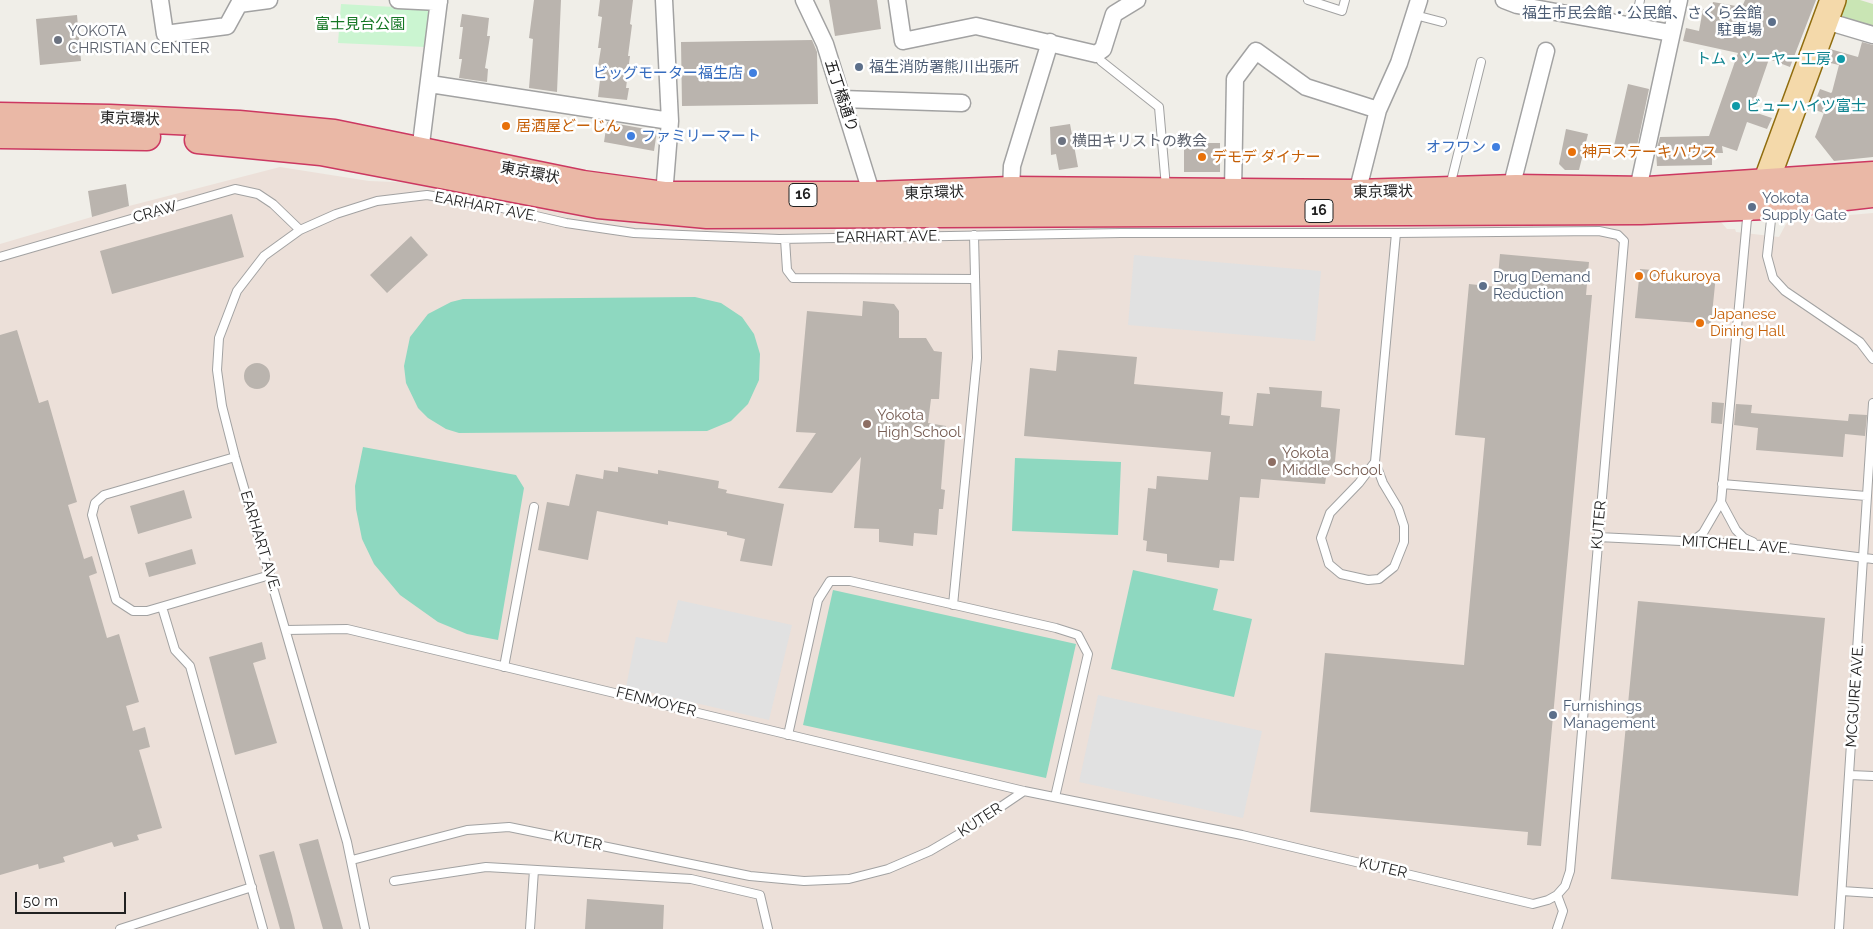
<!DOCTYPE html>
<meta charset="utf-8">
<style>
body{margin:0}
#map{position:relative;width:1873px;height:929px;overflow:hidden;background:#f0eee8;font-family:Raleway,sans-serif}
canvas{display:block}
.scale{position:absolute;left:15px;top:892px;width:111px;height:22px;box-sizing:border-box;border:2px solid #212121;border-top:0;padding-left:6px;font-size:15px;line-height:18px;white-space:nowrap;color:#212121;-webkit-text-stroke:4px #fff;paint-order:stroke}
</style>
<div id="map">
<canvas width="1873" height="929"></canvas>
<div class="scale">50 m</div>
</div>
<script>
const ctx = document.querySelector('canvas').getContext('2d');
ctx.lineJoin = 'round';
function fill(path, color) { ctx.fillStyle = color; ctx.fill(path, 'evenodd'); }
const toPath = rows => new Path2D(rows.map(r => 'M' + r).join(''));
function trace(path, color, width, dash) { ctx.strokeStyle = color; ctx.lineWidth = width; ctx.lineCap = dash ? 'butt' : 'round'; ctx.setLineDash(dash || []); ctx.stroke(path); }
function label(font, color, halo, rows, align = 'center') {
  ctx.font = font + ' Raleway,"Noto Sans JP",sans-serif'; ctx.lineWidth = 5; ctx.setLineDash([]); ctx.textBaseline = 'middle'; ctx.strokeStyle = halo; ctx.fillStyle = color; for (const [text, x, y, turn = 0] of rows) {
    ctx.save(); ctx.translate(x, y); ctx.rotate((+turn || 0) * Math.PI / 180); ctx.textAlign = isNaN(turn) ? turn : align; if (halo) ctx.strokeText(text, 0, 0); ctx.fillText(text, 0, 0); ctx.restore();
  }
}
fill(toPath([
 [280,167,369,181,420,183,634,222,721,227,1721,222,1727,229,1735,229,1736,232,1779,237,1786,224,1791,220,1873,213,1873,929,0,929,0,244,129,206]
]), '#ece0d9');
fill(toPath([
 [1847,0,1860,0,1873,4,1873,28,1844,22,1841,16]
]), '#c9e5b4');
fill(toPath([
 [341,4,430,9,425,47,338,43]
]), '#cbf5d1');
fill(toPath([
 [695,297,721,303,742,317,754,334,760,354,759,380,748,404,731,421,707,431,459,433,446,429,428,418,418,408,406,383,404,366,410,337,428,314,451,302,463,299],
 [363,447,516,475,524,488,498,640,467,634,438,622,400,595,374,564,362,539,356,509,355,486],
 [1015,458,1121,462,1118,535,1012,531],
 [1133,570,1218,589,1213,610,1252,619,1234,697,1111,669],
 [833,590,1076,644,1046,778,803,725]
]), '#8ed8c0');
fill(toPath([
 [1134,255,1321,271,1315,341,1128,325],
 [678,600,792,625,769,720,626,687,636,637,667,643],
 [1098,695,1262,731,1243,818,1079,782]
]), '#e1e1e1');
fill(toPath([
 [534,0,561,0,557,92,529,88,533,39,529,38],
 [600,0,633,0,630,24,632,25,628,56,630,56,626,88,629,88,627,100,598,97,600,80,596,79,601,48,598,48,602,17,598,16],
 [829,0,877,0,881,29,835,36],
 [1745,0,1816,0,1790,67,1769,59,1751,111,1772,118,1767,129,1747,122,1737,151,1722,146,1723,153,1712,153,1712,165,1657,166,1656,151,1660,137,1709,136,1738,53,1683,41,1686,28,1699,31,1703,9,1711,11,1713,2,1742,7],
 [462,14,489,18,487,36,490,36,485,68,488,69,487,82,459,78,462,59,459,59,463,27,460,27],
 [77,15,81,61,40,65,36,19],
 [812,40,817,52,818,104,682,106,681,42],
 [1862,42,1873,45,1873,157,1834,161,1815,137,1824,113,1812,109,1820,89,1831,93,1832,92,1839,65,1826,62,1830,49,1858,57],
 [1628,84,1649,89,1636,151,1613,150],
 [607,122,657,131,654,151,604,142],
 [1070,124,1078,167,1059,170,1056,154,1051,155,1050,127],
 [1566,129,1588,134,1579,170,1565,170,1559,164],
 [1184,143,1220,143,1220,172,1184,172],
 [126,184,129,206,92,217,88,191],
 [232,214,244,257,112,294,100,251],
 [411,236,428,255,387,293,370,275],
 [1500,254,1589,262,1586,295,1592,295,1541,846,1527,845,1528,832,1310,812,1325,653,1464,665,1485,438,1455,435,1469,284,1497,287],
 [1640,269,1716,275,1711,324,1635,318],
 [863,301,894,304,899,311,899,338,926,338,934,351,942,352,939,399,931,399,928,423,946,426,941,489,945,490,943,509,939,509,937,535,914,533,913,546,879,542,879,529,854,528,861,457,832,493,778,488,816,433,796,432,807,311,862,316],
 [17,330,39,403,48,400,77,502,68,505,84,559,92,556,97,573,89,576,107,638,119,634,139,702,126,706,133,731,145,727,150,747,139,750,162,828,137,835,139,840,114,847,112,842,63,857,65,862,39,869,38,864,0,875,0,335],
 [1058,350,1137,357,1134,384,1223,392,1221,415,1230,416,1229,424,1253,426,1257,393,1270,394,1269,387,1322,391,1321,407,1340,409,1334,472,1327,471,1325,484,1261,479,1259,498,1240,497,1234,561,1220,560,1219,568,1167,562,1167,554,1146,551,1147,541,1143,540,1148,488,1156,489,1157,476,1208,480,1211,452,1024,436,1030,368,1056,371],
 '244 376a13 13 0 1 1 26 0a13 13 0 1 1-26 0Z',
 [1712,402,1724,403,1722,424,1711,423],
 [1736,404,1752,405,1751,413,1848,421,1849,414,1867,415,1865,436,1845,434,1843,457,1756,450,1758,428,1734,425],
 [618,467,658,474,658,470,719,481,718,488,727,490,726,493,784,504,772,566,740,561,745,539,727,535,727,532,668,521,668,525,597,511,588,560,538,550,547,502,569,506,576,474,603,479,604,470,618,472],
 [184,490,192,518,138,534,130,506],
 [192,549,196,564,149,577,145,563],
 [1638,601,1825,618,1798,896,1611,879],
 [262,642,266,659,253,663,277,743,235,755,209,657],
 [318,839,343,929,323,929,299,844],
 [274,851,292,916,295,929,280,929,259,855],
 [587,899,664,905,663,929,585,929]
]), '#bab4ae');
const service = toPath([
 [1308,0,1342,11,1345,0],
 [1415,15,1442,22],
 [1635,26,1640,0],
 [1096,54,1101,61,1159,107,1166,187],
 [1450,186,1481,62],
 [1767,209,1771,220,1767,256,1773,278,1785,291,1860,342,1873,359],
 [785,239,787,270,793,278,975,279],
 [0,257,235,189,258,194,273,204,300,230],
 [235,457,104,495,95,503,92,515,116,600,133,611,147,611,270,575],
 [1375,462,1383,483,1398,508,1404,526,1404,542,1394,567,1379,579,1368,580,1341,574,1329,564,1321,538,1330,513,1359,483,1375,462],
 [1375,462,1396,233],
 [1722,484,1866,496],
 [1721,502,1736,530,1744,538,1753,542],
 [1598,537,1764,545,1873,559],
 [1693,541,1703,533,1721,502,1747,219,1753,214],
 [953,605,977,358,974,235],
 [162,607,175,650,190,666,263,929],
 [286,630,347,629,1024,791,1242,835,1533,904,1548,900,1557,895,1565,886,1570,871,1624,241,1618,235,1599,231,1396,233,1121,233,779,239,634,233,566,223,502,208,427,195,377,201,336,214,300,230,264,256,237,291,219,338,217,370,222,406,235,457,347,842,365,929],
 [504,667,534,507],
 [788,735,818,600,830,581,850,581,1056,628,1078,635,1088,654,1055,797],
 [1850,775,1873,776],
 [352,860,467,830,509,827,750,876,804,881,849,879,888,869,930,851,971,827,1024,791],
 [394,881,486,867,691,879,760,895,768,929],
 [1842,891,1873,893],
 [120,929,252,887],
 [530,929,534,870],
 [1557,929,1563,911,1557,895],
 [1839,929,1873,403]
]);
const minor = toPath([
 [160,0,165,34,227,26,239,4,269,0],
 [398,0,439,2],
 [804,0,825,44,872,195,872,202],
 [897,0,903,41,976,26,1096,54,1103,49,1114,14,1137,0],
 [1504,0,1517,5,1671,33],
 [1826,21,1873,35],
 [430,84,670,121],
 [842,99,962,103],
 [420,152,439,0],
 [1511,188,1546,51],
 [1638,189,1679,0],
 [1011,190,1012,166,1050,42],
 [1233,191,1235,79,1256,51,1306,87,1378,110],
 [1357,193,1378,110,1399,63,1419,0],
 [664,195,670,121,664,0]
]);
const primary = toPath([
 [1766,200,1766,182,1833,0]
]);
const trunk = toPath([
 [0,116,110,118,239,124,334,133,583,184,664,195,872,195,1011,190,1357,193,1516,188,1648,190,1873,175],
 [0,135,147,137],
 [198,140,321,152,598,205,707,215,1641,211,1766,206,1873,194]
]);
trace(service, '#a2a2a2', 10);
trace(minor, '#a2a2a2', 19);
trace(primary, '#906d0e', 28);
trace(trunk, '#cc3861', 29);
trace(service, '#fff', 8);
trace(minor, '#fff', 16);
trace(primary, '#f4d9aa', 25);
trace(trunk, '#eab8a6', 26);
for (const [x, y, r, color] of [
 [1772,22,5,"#5c6f8a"],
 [58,40,5,"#6b7280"],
 [1841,59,5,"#0f9aa8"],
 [859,67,5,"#5c6f8a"],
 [753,73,5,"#3f7fe0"],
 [1736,106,5,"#0f9aa8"],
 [506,126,5,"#e8710a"],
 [631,136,5,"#3f7fe0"],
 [1062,141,5,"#6b7280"],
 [1496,147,5,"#3f7fe0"],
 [1572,152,5,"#e8710a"],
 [1202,157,5,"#e8710a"],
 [1752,207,5,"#5c6f8a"],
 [1639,276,5,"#e8710a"],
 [1483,286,5,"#5c6f8a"],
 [1700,323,5,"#e8710a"],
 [867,424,5,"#8d6e63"],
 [1272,462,5,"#8d6e63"],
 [1553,715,5,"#5c6f8a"]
]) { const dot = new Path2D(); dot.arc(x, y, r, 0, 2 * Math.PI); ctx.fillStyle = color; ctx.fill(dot); trace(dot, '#fff', 2); }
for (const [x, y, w] of [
 [803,195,28],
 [1319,211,28]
]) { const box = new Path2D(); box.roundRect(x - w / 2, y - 11.5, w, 23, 4); ctx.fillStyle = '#fff'; ctx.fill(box); trace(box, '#212121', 1); }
label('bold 14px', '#212121', null, [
 ["16",803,195],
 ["16",1319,211]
]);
label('15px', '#4e5e75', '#fff', [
 ["福生市民会館・公民館、さくら会館",1762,13,"right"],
 ["駐車場",1762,30,"right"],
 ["福生消防署熊川出張所",869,67],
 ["Yokota",1762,198],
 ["Supply Gate",1762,215],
 ["Drug Demand",1493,277],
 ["Reduction",1493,294],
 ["Furnishings",1563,706],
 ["Management",1563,723]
], 'left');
label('15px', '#167725', '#fff', [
 ["富士見台公園",360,24]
]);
label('15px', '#5b616d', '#fff', [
 ["YOKOTA",68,31],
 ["CHRISTIAN CENTER",68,48],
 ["横田キリストの教会",1072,141]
], 'left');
label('15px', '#0d838f', '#fff', [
 ["トム・ソーヤー工房",1831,59],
 ["ビューハイツ富士",1746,106,"left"]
], 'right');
label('15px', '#366cbe', '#fff', [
 ["ビッグモーター福生店",743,73],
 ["ファミリーマート",641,136,"left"],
 ["オフワン",1486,147]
], 'right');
label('15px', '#212121', '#fff', [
 ["五丁橋通り",841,96,72],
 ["東京環状",130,119,2],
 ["東京環状",530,173,11],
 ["東京環状",1383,192,-1],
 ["東京環状",934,193,-2],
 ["EARHART AVE.",486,207,11],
 ["CRAW",155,212,-16],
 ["EARHART AVE.",888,237,-1],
 ["KUTER",1599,525,-85],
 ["EARHART AVE.",260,541,73],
 ["MITCHELL AVE.",1736,545,4],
 ["MCGUIRE AVE.",1855,696,-86],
 ["FENMOYER",656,702,14],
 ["KUTER",980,820,-33],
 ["KUTER",578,841,11],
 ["KUTER",1383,868,13]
]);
label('15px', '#c56008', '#fff', [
 ["居酒屋どーじん",516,126],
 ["神戸ステーキハウス",1582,152],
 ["デモデ ダイナー",1212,157],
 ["Ofukuroya",1649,276],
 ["Japanese",1710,314],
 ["Dining Hall",1710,331]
], 'left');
label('15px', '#785e54', '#fff', [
 ["Yokota",877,415],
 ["High School",877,432],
 ["Yokota",1282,453],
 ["Middle School",1282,470]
], 'left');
</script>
